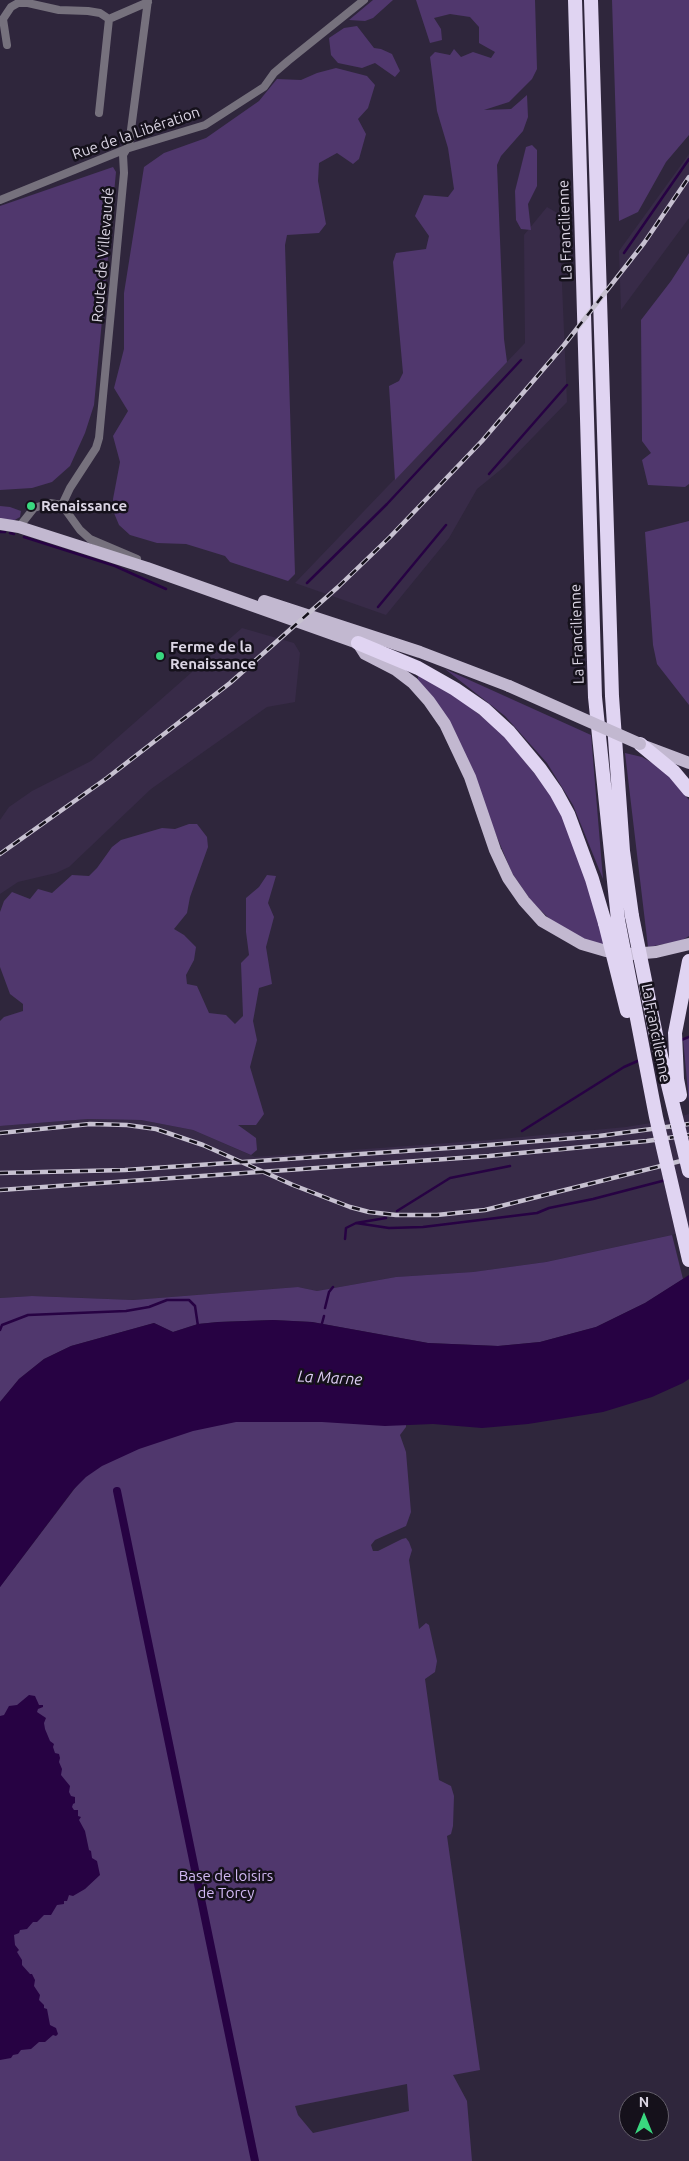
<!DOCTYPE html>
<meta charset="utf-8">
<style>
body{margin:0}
#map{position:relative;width:689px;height:2161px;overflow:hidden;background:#2f263c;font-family:Ubuntu,sans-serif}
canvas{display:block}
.north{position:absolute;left:619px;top:2091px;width:50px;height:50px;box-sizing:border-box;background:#15111b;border:1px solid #645f6b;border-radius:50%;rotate:0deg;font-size:14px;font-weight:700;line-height:20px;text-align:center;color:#dbd5e4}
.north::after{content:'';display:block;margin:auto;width:18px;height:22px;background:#39d87f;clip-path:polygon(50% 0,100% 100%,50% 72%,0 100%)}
</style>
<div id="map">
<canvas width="689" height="2161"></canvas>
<div class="north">N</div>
</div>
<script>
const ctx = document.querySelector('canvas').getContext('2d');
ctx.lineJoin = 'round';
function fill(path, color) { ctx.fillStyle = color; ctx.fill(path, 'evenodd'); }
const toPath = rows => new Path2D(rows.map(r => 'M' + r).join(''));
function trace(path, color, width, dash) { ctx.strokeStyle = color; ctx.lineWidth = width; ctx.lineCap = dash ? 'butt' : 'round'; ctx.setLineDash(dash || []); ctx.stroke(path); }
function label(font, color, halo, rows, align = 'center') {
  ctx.font = font + ' Ubuntu,sans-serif'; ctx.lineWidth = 5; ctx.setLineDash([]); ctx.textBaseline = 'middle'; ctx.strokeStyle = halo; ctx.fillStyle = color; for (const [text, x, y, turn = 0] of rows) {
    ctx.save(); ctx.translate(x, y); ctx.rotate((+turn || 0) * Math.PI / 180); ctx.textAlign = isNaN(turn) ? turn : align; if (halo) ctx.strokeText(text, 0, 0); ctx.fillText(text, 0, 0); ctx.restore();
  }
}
fill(toPath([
 [689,154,689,218,621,310,619,251],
 [547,207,559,214,567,402,504,467,477,489,449,538,386,615,295,583,525,343,524,235],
 [242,628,294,643,300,653,295,702,267,707,151,789,69,867,56,873,18,882,0,894,0,820,9,807,32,791,91,761],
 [689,1114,689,1229,672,1235,546,1262,473,1272,396,1277,317,1291,298,1287,133,1300,32,1296,0,1298,0,1126,88,1119,141,1120,193,1130,255,1157,490,1140,626,1127,663,1121]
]), '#382b48');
fill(toPath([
 [373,0,393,0,373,18,365,21,349,20],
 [416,0,535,0,537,69,532,79,509,102,484,110,511,109,527,95,528,117,523,131,501,156,497,165,504,339,507,362,395,480,389,386,399,381,403,373,393,262,396,253,426,249,429,236,415,216,424,195,448,197,454,189,448,148,437,111,430,57,435,52,450,55,454,49,461,57,473,52,491,58,495,52,479,43,479,27,470,17,450,14,434,18,441,29,442,40,430,43],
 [612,0,689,0,689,135,666,162,638,212,619,221],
 [357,26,374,48,381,49,392,54,400,71,395,77,375,63,362,68,338,63,331,55,329,38,344,28],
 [336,68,367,76,375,85,368,108,358,119,366,134,359,159,353,164,337,153,319,163,318,181,326,224,319,233,287,235,285,245,295,574,288,581,230,562,225,556,186,544,157,543,130,535,119,525,114,513,113,499,120,462,113,436,128,411,114,388,124,349,124,293,144,167,164,153,206,138,259,101,277,79,301,80,317,73],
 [532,145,537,150,537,186,528,204,531,230,521,229,516,220,515,191,526,147],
 [113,167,116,172,94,405,85,433,70,466,52,482,32,488,0,490,0,206],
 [689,253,689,484,685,487,648,485,642,460,651,453,642,441,641,320,671,281],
 [0,506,10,507,21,511,20,517,13,521,0,519],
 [689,521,689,705,657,664,653,645,645,532],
 [445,669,591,735,603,879,573,805,547,763,505,716],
 [418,674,460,699,501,732,556,800,570,832,608,949,584,939,556,925,532,902,512,873,494,830,418,682],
 [625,753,642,757,663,769,689,800,689,936,681,941,648,947],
 [189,824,197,824,207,837,208,847,190,897,187,913,174,929,184,935,196,947,194,960,186,975,187,984,197,986,209,1013,226,1015,235,1024,243,1016,241,963,249,955,246,932,246,898,259,887,267,875,276,876,268,903,274,917,266,947,272,984,259,988,253,1021,257,1040,250,1067,264,1114,256,1125,238,1125,256,1138,257,1150,251,1155,193,1130,141,1120,88,1119,0,1126,0,1021,4,1017,23,1011,23,1004,10,994,0,967,0,912,4,901,12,892,30,899,38,889,52,893,72,875,89,876,97,868,112,847,121,840,162,828,175,829],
 [689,1037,689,1102,683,1039],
 [672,1235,683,1279,645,1303,596,1327,540,1342,498,1346,428,1343,312,1322,273,1320,218,1322,198,1324,173,1332,154,1323,71,1346,44,1359,19,1379,0,1402,0,1298,32,1296,133,1300,298,1287,317,1291,396,1277,473,1272,546,1262],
 [257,1421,406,1422,406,1427,400,1435,406,1452,411,1512,406,1526,375,1540,371,1545,373,1551,378,1551,402,1539,406,1538,409,1542,412,1550,409,1560,419,1629,426,1623,429,1625,437,1661,435,1672,425,1679,439,1780,451,1786,454,1796,453,1826,451,1834,447,1836,480,2070,453,2075,467,2101,472,2161,0,2161,0,1587,91,1467,202,1423],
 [407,2084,409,2111,313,2133,298,2115,295,2106]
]), '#50376d');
fill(toPath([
 [689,1275,689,1379,683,1383,652,1397,603,1412,528,1424,482,1428,433,1424,385,1426,322,1422,236,1422,193,1431,139,1449,102,1466,86,1477,74,1489,0,1587,0,1402,19,1379,44,1359,71,1346,154,1323,173,1332,198,1324,218,1322,273,1320,312,1322,428,1343,498,1346,540,1342,596,1327,645,1303],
 [29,1695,35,1696,39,1705,43,1705,43,1707,38,1709,37,1712,46,1718,44,1723,45,1729,50,1741,54,1744,53,1747,55,1753,59,1754,60,1758,59,1762,62,1769,61,1775,70,1786,69,1792,71,1796,75,1797,75,1803,73,1804,72,1807,74,1810,78,1810,78,1816,81,1817,79,1820,85,1831,89,1850,91,1851,92,1858,97,1861,100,1875,85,1889,73,1896,69,1895,67,1901,64,1901,64,1904,57,1905,51,1915,44,1915,37,1922,33,1922,27,1929,20,1930,19,1933,14,1935,15,1945,19,1950,17,1952,22,1960,22,1965,30,1974,32,1974,35,1980,34,1986,40,1995,39,2000,44,2005,44,2008,47,2009,50,2025,56,2028,58,2034,56,2036,53,2035,45,2042,39,2042,31,2049,21,2050,18,2054,13,2055,11,2058,0,2060,0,1716,4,1715,9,1706,17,1705]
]), '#270243');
trace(toPath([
 [624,253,689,159],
 [489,474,567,385],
 [0,532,5,532],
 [10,533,14,534],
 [24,537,115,566,166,589],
 [307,583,387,504,521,360],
 [378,607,446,525],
 [679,1041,689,1037],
 [522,1131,624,1067,640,1060],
 [397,1211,450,1178,510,1166],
 [356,1223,389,1228,423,1227,537,1213,549,1208,593,1199,666,1180],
 [345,1239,346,1228,356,1223,386,1218],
 [325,1308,329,1292,333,1287],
 [321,1327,324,1316],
 [0,1330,2,1325,28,1315,126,1311,149,1307,167,1300,189,1300,195,1306,198,1326]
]), '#270243', 2.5);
trace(toPath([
 [117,1491,255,2161]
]), '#270243', 8);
trace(toPath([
 [7,45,3,19,11,7,18,3,28,3,59,10,88,11,100,13,109,19,148,2],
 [99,113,109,19],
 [0,200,126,149,205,125,264,87,274,73,288,61,364,0],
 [62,505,70,488,96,448,99,438,124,173,123,155,129,145,148,0],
 [19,527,34,508,50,503,62,505,80,530,90,539,137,559]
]), '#76717d', 8);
trace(toPath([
 [0,524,19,527,147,568,358,643,365,654,396,670,413,683,429,701,445,724,470,777,495,850,508,878,524,901,542,921,582,944,606,951,632,954,656,952,689,944],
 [264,601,420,652,509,686],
 [647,747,689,763]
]), '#c2b8d0', 12);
trace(toPath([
 [575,0,595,697,618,920],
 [591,0,612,696,623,851,632,916],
 [358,643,418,668,455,689,484,709,509,732,540,769,556,792,568,814,592,879,605,923],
 [640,744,674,772,689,790]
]), '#e0d4f2', 14);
const rail = toPath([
 [0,854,107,778,230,683,338,587,390,537,482,441,564,345,644,243,689,177],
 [0,1133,90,1124,127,1125,156,1129,203,1145,293,1185,350,1207,369,1212,396,1215,437,1215,485,1210,689,1159],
 [0,1173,125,1170,464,1147,599,1136,689,1124],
 [0,1190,489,1156,647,1141,689,1135]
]);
trace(rail, '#c7c1d1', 4.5);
trace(rail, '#15111b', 2.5, [8]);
trace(toPath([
 [509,686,640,744]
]), '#c2b8d0', 12);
trace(toPath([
 [632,916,656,1035,689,1171],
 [618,920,656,1117,689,1260],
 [605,923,627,1011],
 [680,1095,677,1079,675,1033,689,961]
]), '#e0d4f2', 14);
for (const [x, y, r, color] of [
 [31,506,5,"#39d87f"],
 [160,656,5,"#39d87f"]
]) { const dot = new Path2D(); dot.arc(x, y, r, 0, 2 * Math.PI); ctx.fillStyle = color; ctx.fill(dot); trace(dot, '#15111b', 2); }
label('15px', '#dbd5e4', '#15111b', [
 ["Rue de la Libération",136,133,-19],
 ["La Francilienne",565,230,-92],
 ["Route de Villevaudé",103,255,-85],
 ["La Francilienne",577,634,-92],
 ["La Francilienne",656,1033,79]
]);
label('bold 15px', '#dbd5e4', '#15111b', [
 ["Renaissance",41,506],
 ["Ferme de la",170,647],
 ["Renaissance",170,664]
], 'left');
label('15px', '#d2b9f4', '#15111b', [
 ["Base de loisirs",226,1876],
 ["de Torcy",226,1893]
]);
label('italic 16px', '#ddcdf4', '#15111b', [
 ["La Marne",330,1378,3]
]);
</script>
